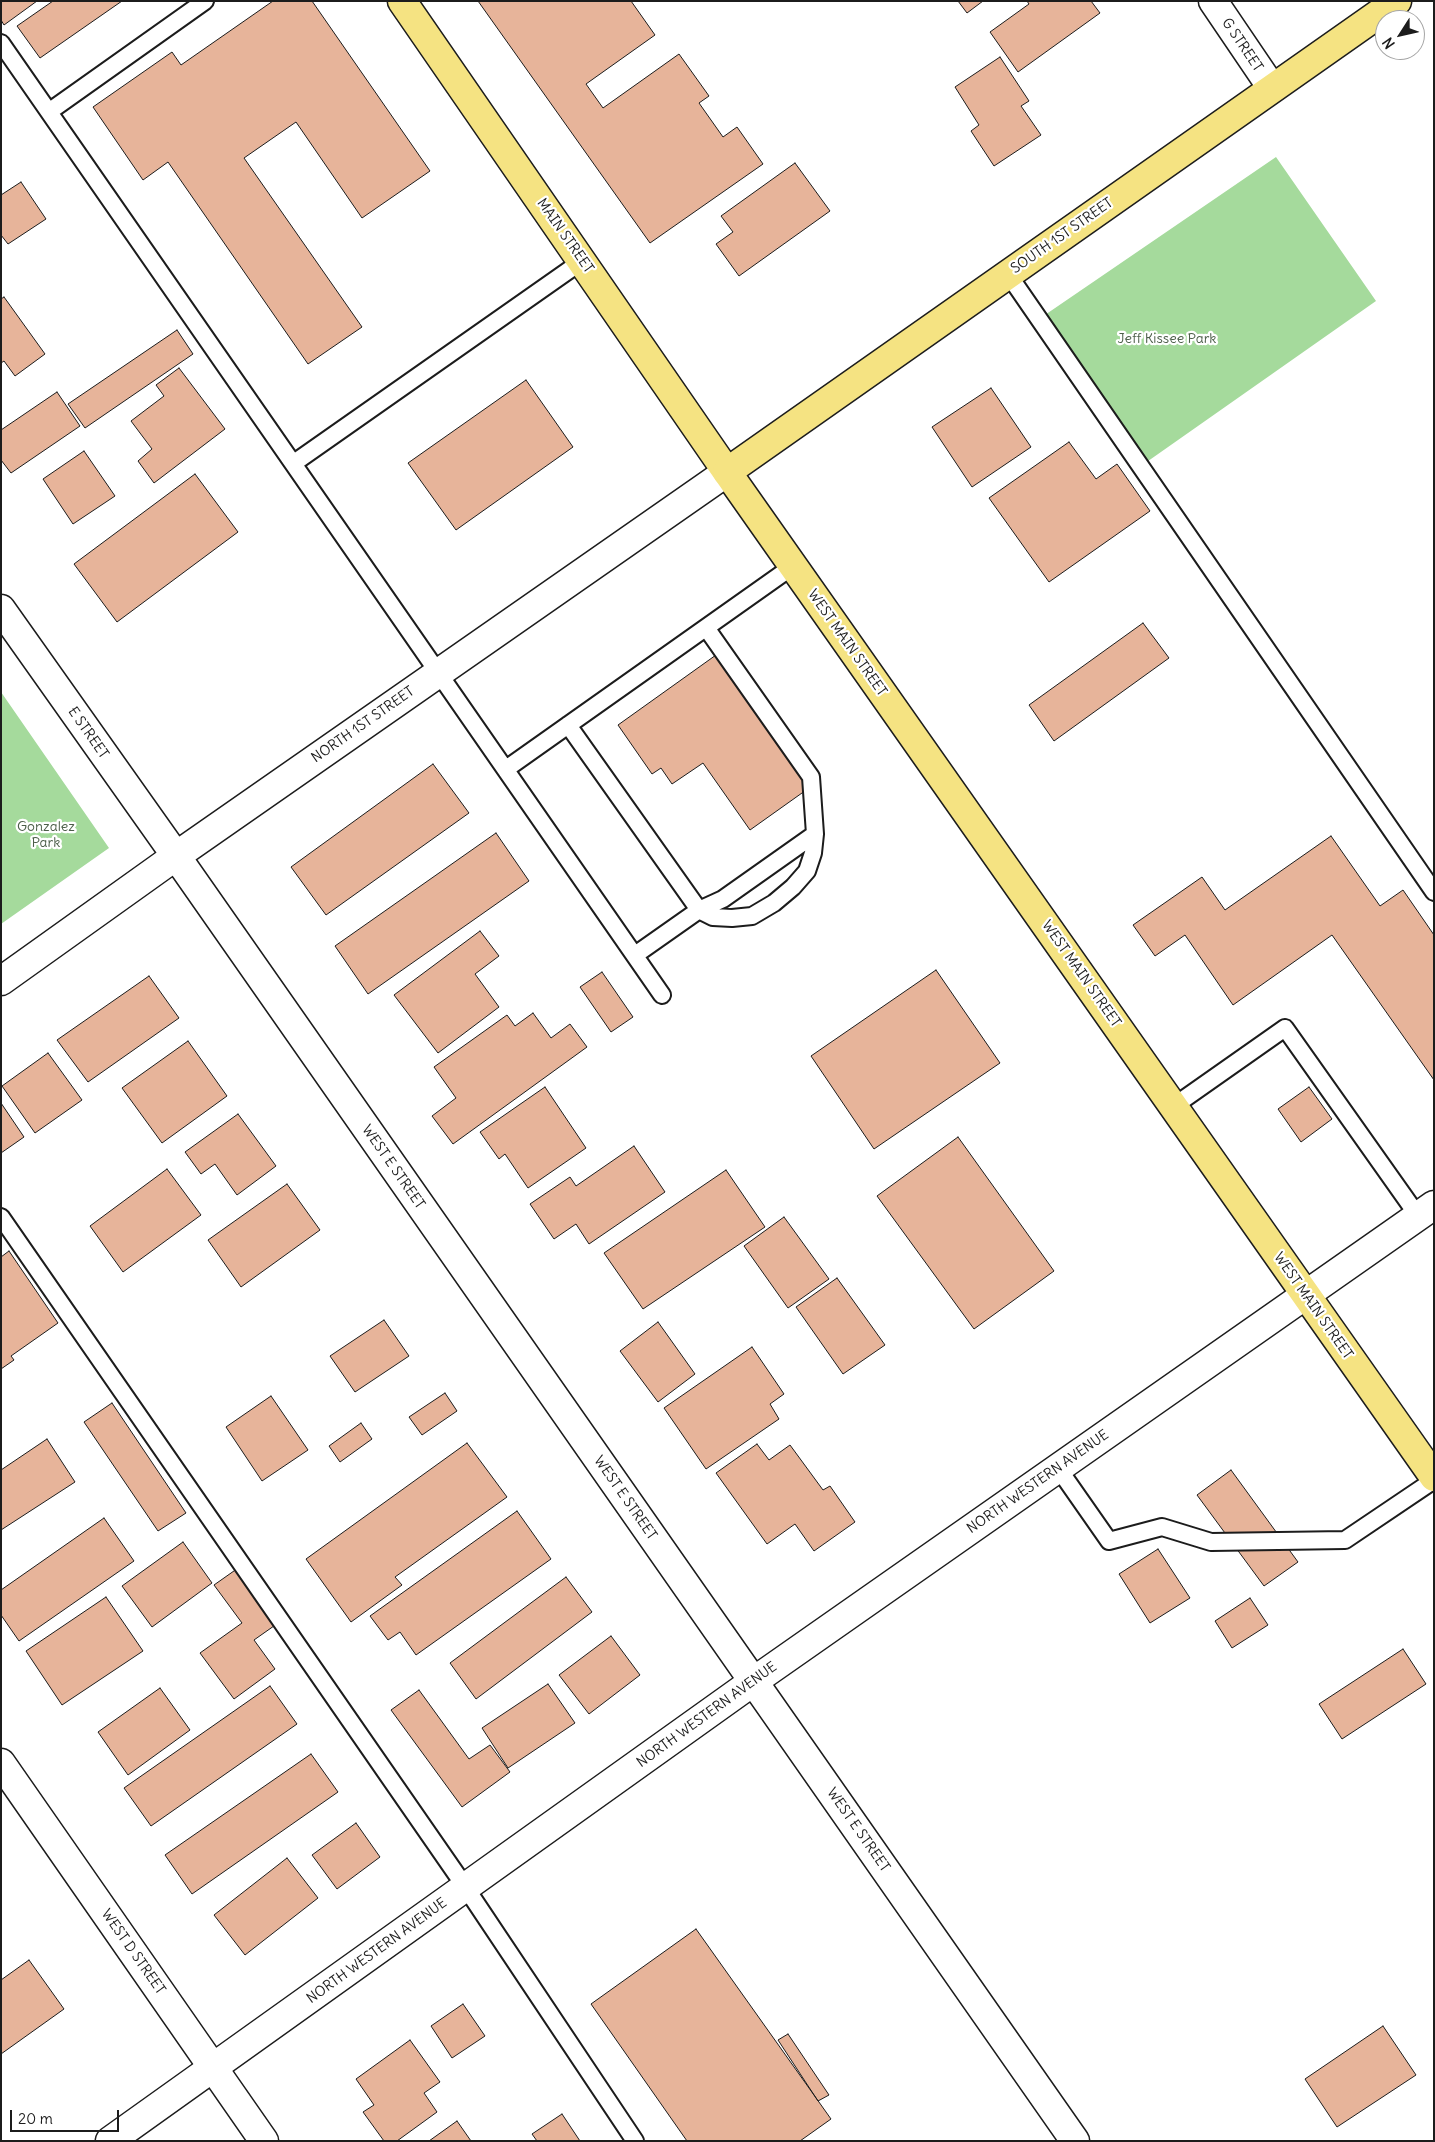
<!DOCTYPE html>
<style>
body{margin:0}
#map{position:relative;width:1435px;height:2142px;overflow:hidden;background:#fff;font-family:Delius,sans-serif}
canvas{display:block}
.frame{position:absolute;inset:0;border:2px solid #1c1c1c;pointer-events:none}
.north{position:absolute;left:1375px;top:10px;width:50px;height:50px;box-sizing:border-box;background:#fff;border:1px solid #a4a4a4;border-radius:50%;rotate:235deg;font-size:14px;font-weight:700;line-height:20px;text-align:center;color:#1c1c1c}
.north::after{content:'';display:block;margin:auto;width:18px;height:22px;background:#1c1c1c;clip-path:polygon(50% 0,100% 100%,50% 72%,0 100%)}
.scale{position:absolute;left:10px;top:2110px;width:109px;height:22px;box-sizing:border-box;border:2px solid #1c1c1c;border-top:0;padding-left:6px;font-size:15px;line-height:18px;white-space:nowrap;color:#1c1c1c;-webkit-text-stroke:4px #fff;paint-order:stroke}
</style>
<div id="map">
<canvas width="1435" height="2142"></canvas>
<div class="frame"></div>
<div class="north">N</div>
<div class="scale">20 m</div>
</div>
<script>
const ctx = document.querySelector('canvas').getContext('2d');
ctx.lineJoin = 'round';
function fill(path, color) { ctx.fillStyle = color; ctx.fill(path, 'evenodd'); }
const toPath = rows => new Path2D(rows.map(r => 'M' + r).join(''));
function trace(path, color, width, dash) { ctx.strokeStyle = color; ctx.lineWidth = width; ctx.lineCap = dash ? 'butt' : 'round'; ctx.setLineDash(dash || []); ctx.stroke(path); }
function label(font, color, halo, rows, align = 'center') {
  ctx.font = font + ' Delius,sans-serif'; ctx.lineWidth = 4.5; ctx.setLineDash([]); ctx.textBaseline = 'middle'; ctx.strokeStyle = halo; ctx.fillStyle = color; for (const [text, x, y, turn = 0] of rows) {
    ctx.save(); ctx.translate(x, y); ctx.rotate((+turn || 0) * Math.PI / 180); ctx.textAlign = isNaN(turn) ? turn : align; if (halo) ctx.strokeText(text, 0, 0); ctx.fillText(text, 0, 0); ctx.restore();
  }
}
fill(toPath([
 [1276,157,1376,301,1141,466,1039,319],
 [1,692,109,848,1,924]
]), '#a5da9c');
const building = toPath([
 [1,1,37,1,4,25,1,20,1,1],
 [53,1,122,1,40,58,17,26,53,1],
 [273,1,312,1,430,171,362,218,296,122,244,158,362,327,308,364,168,162,143,180,93,107,172,52,181,65,273,1],
 [478,1,631,1,655,35,586,84,603,108,679,54,709,96,699,103,723,137,737,127,763,164,650,243,478,1],
 [958,1,983,1,967,13,958,1],
 [1027,1,1091,1,1100,13,1018,72,990,32,1029,4,1027,1],
 [1000,57,1029,101,1021,106,1041,135,994,166,971,131,979,125,955,87,1000,57],
 [795,163,830,211,739,276,716,244,733,232,721,216,795,163],
 [21,182,46,219,8,244,1,235,1,195,21,182],
 [4,297,45,354,15,376,4,361,1,363,1,299,4,297],
 [177,330,193,354,85,428,68,404,177,330],
 [179,368,225,429,154,483,138,461,152,449,131,421,164,396,156,385,179,368],
 [526,380,573,447,456,530,408,463,526,380],
 [991,388,1031,447,972,487,932,427,991,388],
 [57,392,80,426,11,473,1,460,1,430,57,392],
 [1069,442,1096,479,1117,464,1150,511,1049,582,989,498,1069,442],
 [84,451,115,496,73,524,43,479,84,451],
 [195,474,238,532,117,622,74,564,195,474],
 [1143,623,1169,658,1054,741,1029,705,1143,623],
 [716,655,809,788,750,830,703,763,672,784,661,768,652,774,618,725,716,655],
 [433,764,469,813,326,915,291,867,433,764],
 [496,833,529,881,368,994,335,946,496,833],
 [1331,836,1380,906,1403,890,1434,935,1434,1080,1332,935,1233,1005,1185,935,1155,956,1133,925,1202,877,1225,910,1331,836],
 [480,931,499,956,475,974,499,1007,438,1053,394,995,480,931],
 [936,970,1000,1063,874,1149,811,1056,936,970],
 [602,972,633,1017,611,1032,580,987,602,972],
 [149,976,179,1018,88,1082,57,1040,149,976],
 [533,1013,551,1038,570,1024,587,1047,453,1144,432,1116,456,1098,434,1067,507,1015,515,1026,533,1013],
 [188,1041,227,1096,162,1143,122,1088,188,1041],
 [48,1053,82,1100,35,1133,2,1086,48,1053],
 [545,1087,586,1148,528,1188,505,1154,499,1159,480,1132,545,1087],
 [1309,1087,1332,1119,1301,1142,1278,1109,1309,1087],
 [1,1103,24,1137,1,1153,1,1103],
 [238,1114,276,1166,237,1195,215,1164,201,1174,185,1152,238,1114],
 [958,1137,1054,1271,974,1329,877,1196,958,1137],
 [634,1146,665,1192,589,1244,576,1224,554,1239,530,1204,570,1177,576,1186,634,1146],
 [167,1169,201,1215,123,1272,90,1226,167,1169],
 [726,1170,765,1227,643,1309,604,1253,726,1170],
 [287,1184,320,1230,241,1287,208,1240,287,1184],
 [784,1217,829,1279,788,1308,744,1246,784,1217],
 [9,1251,58,1323,11,1356,14,1360,1,1369,1,1257,9,1251],
 [837,1278,885,1345,843,1374,796,1307,837,1278],
 [384,1320,409,1356,355,1392,330,1356,384,1320],
 [658,1322,695,1374,658,1402,620,1351,658,1322],
 [752,1347,784,1394,770,1404,779,1419,706,1469,664,1408,752,1347],
 [445,1393,457,1411,422,1435,409,1417,445,1393],
 [271,1396,308,1450,262,1481,226,1427,271,1396],
 [112,1403,186,1513,158,1531,84,1422,112,1403],
 [361,1423,372,1439,340,1462,329,1446,361,1423],
 [47,1439,75,1482,1,1530,1,1470,47,1439],
 [467,1443,507,1497,395,1577,402,1585,351,1622,306,1559,467,1443],
 [757,1444,769,1460,790,1445,823,1490,830,1486,855,1522,814,1551,795,1524,767,1544,716,1473,757,1444],
 [1231,1470,1298,1562,1264,1586,1197,1495,1231,1470],
 [517,1511,551,1559,416,1655,400,1632,388,1640,370,1616,517,1511],
 [104,1518,134,1561,19,1641,1,1615,1,1590,104,1518],
 [183,1542,212,1583,152,1627,122,1586,183,1542],
 [1158,1549,1190,1598,1150,1623,1119,1574,1158,1549],
 [241,1566,281,1621,254,1640,275,1669,234,1699,200,1653,242,1623,214,1585,241,1566],
 [566,1577,592,1612,476,1699,450,1663,566,1577],
 [106,1597,143,1651,62,1705,26,1651,106,1597],
 [1250,1598,1268,1625,1232,1648,1215,1621,1250,1598],
 [611,1636,640,1675,589,1714,559,1675,611,1636],
 [1403,1649,1426,1684,1342,1739,1319,1704,1403,1649],
 [548,1684,575,1723,508,1768,482,1728,548,1684],
 [270,1686,297,1724,151,1826,124,1788,270,1686],
 [160,1688,190,1730,128,1775,98,1732,160,1688],
 [419,1690,469,1759,490,1745,510,1772,462,1807,391,1710,419,1690],
 [311,1754,338,1792,192,1894,165,1855,311,1754],
 [356,1823,380,1857,337,1889,312,1855,356,1823],
 [287,1858,318,1898,245,1955,214,1915,287,1858],
 [696,1929,831,2119,800,2141,687,2141,591,2004,696,1929],
 [29,1960,64,2009,1,2054,1,1980,29,1960],
 [463,2004,485,2036,452,2058,431,2026,463,2004],
 [1383,2026,1416,2075,1337,2127,1305,2079,1383,2026],
 [788,2034,829,2095,818,2101,778,2040,788,2034],
 [410,2040,440,2082,424,2093,437,2112,397,2141,384,2141,363,2112,374,2105,356,2079,410,2040],
 [562,2114,580,2141,537,2141,532,2134,562,2114],
 [457,2121,471,2141,429,2141,457,2121]
]);
fill(building, '#e7b49a');
trace(building, '#1c1c1c', 1);
const lane = toPath([
 [1,43,662,995],
 [50,111,205,1],
 [1008,274,1434,892],
 [294,463,582,261],
 [568,725,699,910,713,917,732,918,752,916,774,903,793,887,807,871,813,853,815,834,811,777,707,629],
 [506,769,793,566],
 [635,955,699,910,723,899,815,834],
 [1174,1106,1285,1028,1418,1216],
 [1,1217,466,1888,635,2141],
 [1058,1468,1109,1541,1162,1527,1211,1542,1345,1540,1434,1480]
]);
const street = toPath([
 [1213,1,1272,88],
 [1,609,176,856,1,981],
 [1,1763,264,2141]
]);
const secondary = toPath([
 [727,472,176,856,1075,2141],
 [110,2141,754,1681,1434,1205]
]);
const primary = toPath([
 [402,1,727,472]
]);
const highway = toPath([
 [1397,1,727,472,1434,1477]
]);
trace(lane, '#1c1c1c', 20);
trace(street, '#1c1c1c', 31);
trace(secondary, '#1c1c1c', 31);
trace(primary, '#1c1c1c', 31);
trace(highway, '#1c1c1c', 31);
trace(lane, '#fff', 16);
trace(street, '#fff', 28);
trace(secondary, '#fff', 28);
trace(primary, '#f5e382', 28);
trace(highway, '#f5e382', 28);
label('14px', '#1c1c1c', '#fff', [
 ["G STREET",1242,45,56],
 ["MAIN STREET",565,236,55],
 ["SOUTH 1ST STREET",1062,236,-35],
 ["WEST MAIN STREET",847,643,55],
 ["NORTH 1ST STREET",363,725,-35],
 ["E STREET",88,733,55],
 ["WEST MAIN STREET",1081,974,55],
 ["WEST E STREET",393,1167,55],
 ["WEST MAIN STREET",1313,1306,55],
 ["NORTH WESTERN AVENUE",1038,1482,-35],
 ["WEST E STREET",625,1498,55],
 ["NORTH WESTERN AVENUE",707,1715,-36],
 ["WEST E STREET",858,1830,55],
 ["NORTH WESTERN AVENUE",377,1951,-36],
 ["WEST D STREET",133,1952,55]
]);
label('14px', '#4c5e49', '#fff', [
 ["Jeff Kissee Park",1167,339],
 ["Gonzalez",46,827],
 ["Park",46,843]
]);
</script>
